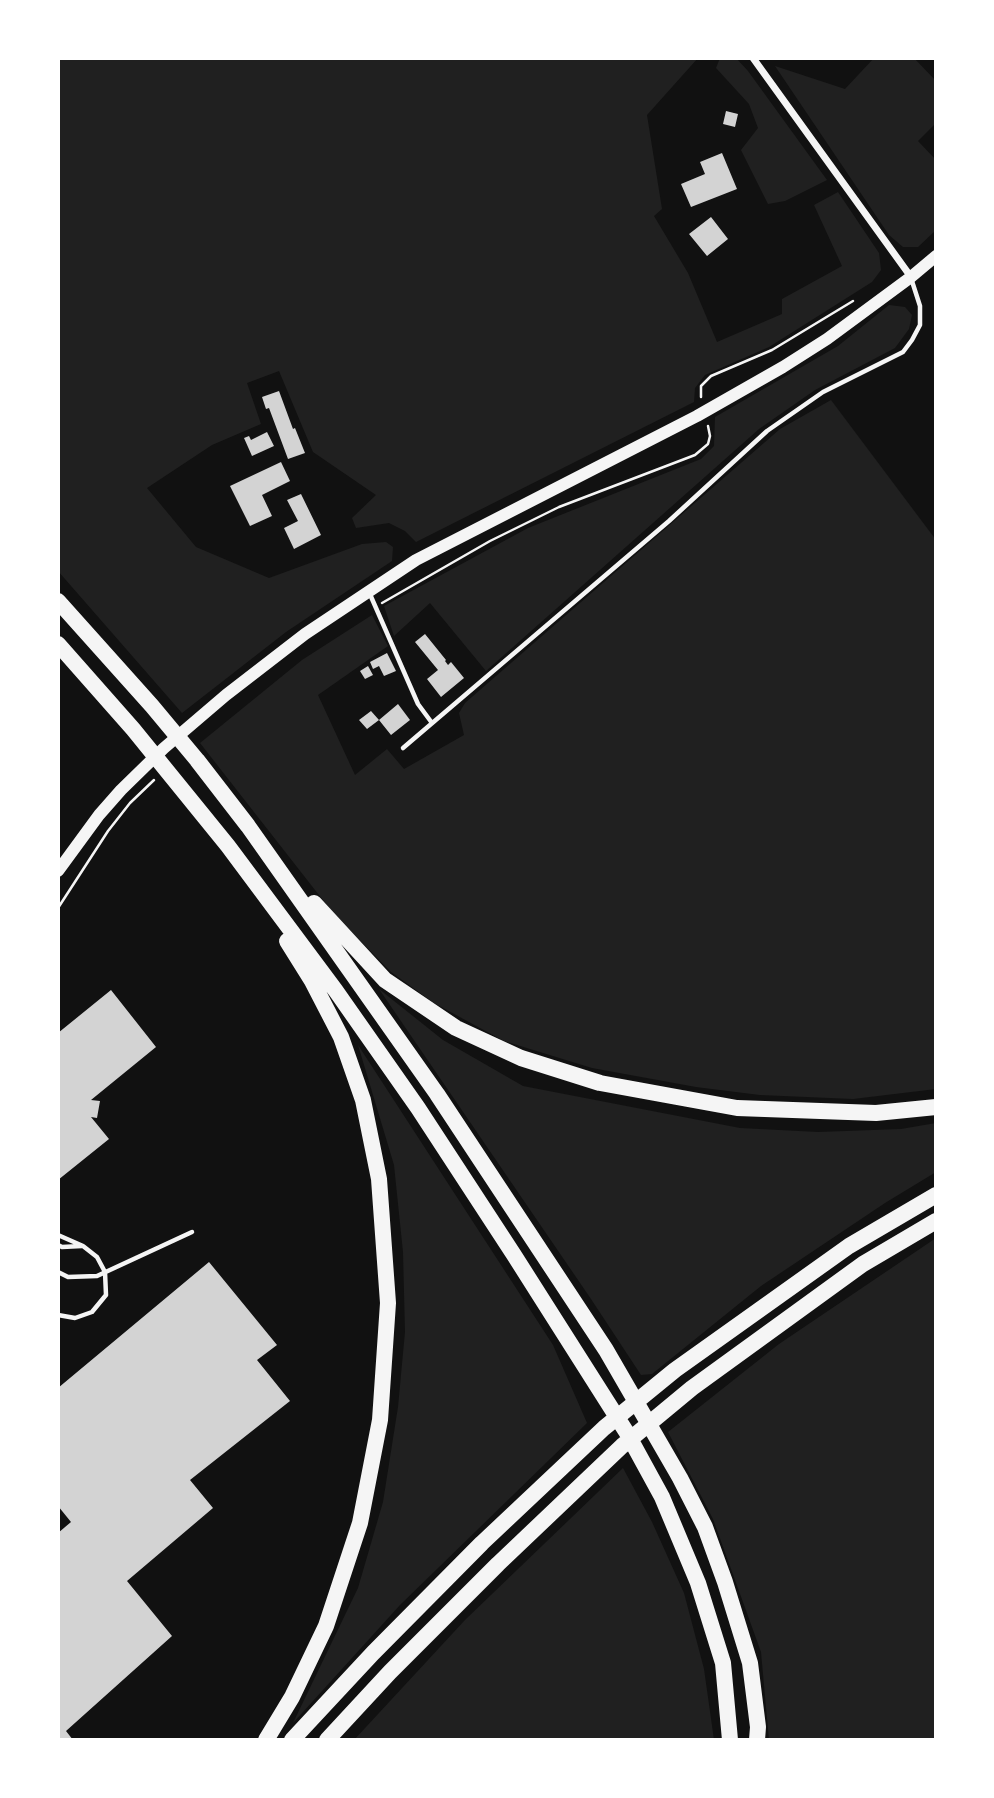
<!DOCTYPE html>
<style>
body{margin:0}
#map{position:relative;width:994px;height:1798px;overflow:hidden;background:#111;font-family:"Varela Round",sans-serif}
canvas{display:block}
.frame{position:absolute;inset:0;border:60px solid #fff;pointer-events:none}
</style>
<div id="map">
<canvas width="994" height="1798"></canvas>
<div class="frame"></div>
</div>
<script>
const ctx = document.querySelector('canvas').getContext('2d');
ctx.lineJoin = 'round';
function fill(path, color) { ctx.fillStyle = color; ctx.fill(path, 'evenodd'); }
const toPath = rows => new Path2D(rows.map(r => 'M' + r).join(''));
function trace(path, color, width, dash) { ctx.strokeStyle = color; ctx.lineWidth = width; ctx.lineCap = dash ? 'butt' : 'round'; ctx.setLineDash(dash || []); ctx.stroke(path); }
fill(toPath([
 [58,58,698,58,647,115,662,209,654,216,688,273,717,342,782,314,782,299,842,266,814,205,838,192,879,253,881,270,872,282,769,347,705,375,695,388,694,402,416,542,405,531,389,523,356,528,352,518,376,495,313,452,279,371,247,383,261,424,212,445,147,488,196,547,269,578,362,544,386,542,393,547,392,561,286,632,182,713,58,571],
 [720,58,736,58,748,71,827,180,785,201,768,204,741,150,758,128,749,104,716,68],
 [874,58,914,58,936,81,936,123,918,141,936,160,936,230,918,247,903,247,889,235,775,66,845,89],
 [889,305,905,307,912,315,909,329,895,348,815,390,759,429,486,671,430,603,394,636,384,606,528,528,701,459,714,446,715,417,838,346],
 [831,400,936,540,936,1089,853,1099,760,1095,696,1087,592,1068,504,1041,434,1003,391,972,333,913,200,743,302,660,372,615,388,646,318,695,355,775,387,749,404,769,464,735,459,713,465,703,780,429],
 [379,989,443,1040,523,1086,740,1128,818,1132,901,1129,936,1123,936,1172,885,1203,761,1286,652,1374,641,1375,591,1299],
 [358,1045,553,1345,587,1423,400,1605,293,1723,358,1588,383,1502,398,1407,405,1332,403,1252,394,1165],
 [936,1238,936,1740,769,1740,761,1652,713,1519,668,1432,779,1344],
 [623,1468,652,1522,684,1593,704,1669,714,1740,354,1740,465,1620]
]), '#202020');
fill(toPath([
 [726,111,738,114,735,127,723,124],
 [722,153,737,189,691,207,681,184,705,174,700,162],
 [711,217,728,239,707,256,689,234],
 [279,391,293,429,295,428,305,453,288,459,269,408,266,409,262,397],
 [267,432,274,446,252,456,244,438,249,436,251,440],
 [281,462,290,481,262,495,272,516,250,526,230,486],
 [301,494,321,535,294,549,284,528,298,521,287,500],
 [425,634,446,660,445,661,448,665,451,662,464,678,441,697,427,679,438,670,415,642],
 [387,653,396,671,384,676,379,666,373,669,370,662],
 [368,666,373,675,365,679,360,671],
 [398,704,410,720,391,735,379,720],
 [371,711,379,720,367,729,359,720],
 [111,990,156,1047,91,1100,100,1101,97,1118,91,1117,109,1139,58,1180,58,1074,60,1072,58,1069,58,1033],
 [209,1262,277,1345,257,1360,290,1401,190,1480,213,1508,127,1581,172,1636,66,1731,73,1740,58,1740,58,1533,71,1522,58,1506,58,1388]
]), '#d3d3d3');
trace(toPath([
 [701,397,701,386,711,376,772,350,853,301],
 [382,603,490,541,559,507,695,455,708,444,710,436,708,426],
 [58,908,108,831,130,803,154,780]
]), '#f5f5f5', 2.5);
trace(toPath([
 [369,592,418,704,432,723],
 [403,748,669,521,767,431,823,392,903,352,912,340,920,325,920,306,911,278],
 [58,1235,83,1246,97,1257,105,1272,106,1295,92,1312,75,1318,58,1315],
 [58,1245,62,1247,82,1246],
 [58,1272,68,1277,97,1276,192,1232]
]), '#f5f5f5', 4.5);
trace(toPath([
 [753,58,911,277]
]), '#f5f5f5', 7);
trace(toPath([
 [58,871,99,815,121,790,164,748,226,695,305,634,416,560,697,416,783,367,827,339,911,277,936,256]
]), '#f5f5f5', 12);
trace(toPath([
 [58,601,152,706,197,760,248,826,437,1094,606,1350,680,1478,705,1527,725,1582,750,1663,758,1727,757,1740],
 [58,644,133,729,228,846,336,991,418,1108,514,1255,627,1433,662,1497,698,1583,723,1663,730,1740],
 [314,903,385,980,456,1028,521,1058,600,1083,737,1108,876,1113,936,1107],
 [266,1740,292,1697,326,1626,360,1523,380,1420,388,1303,379,1179,363,1100,341,1037,312,981,287,941],
 [292,1740,373,1653,482,1543,604,1428,675,1370,849,1246,936,1195],
 [327,1740,390,1672,498,1564,622,1446,692,1388,863,1264,936,1221]
]), '#f5f5f5', 16);
</script>
